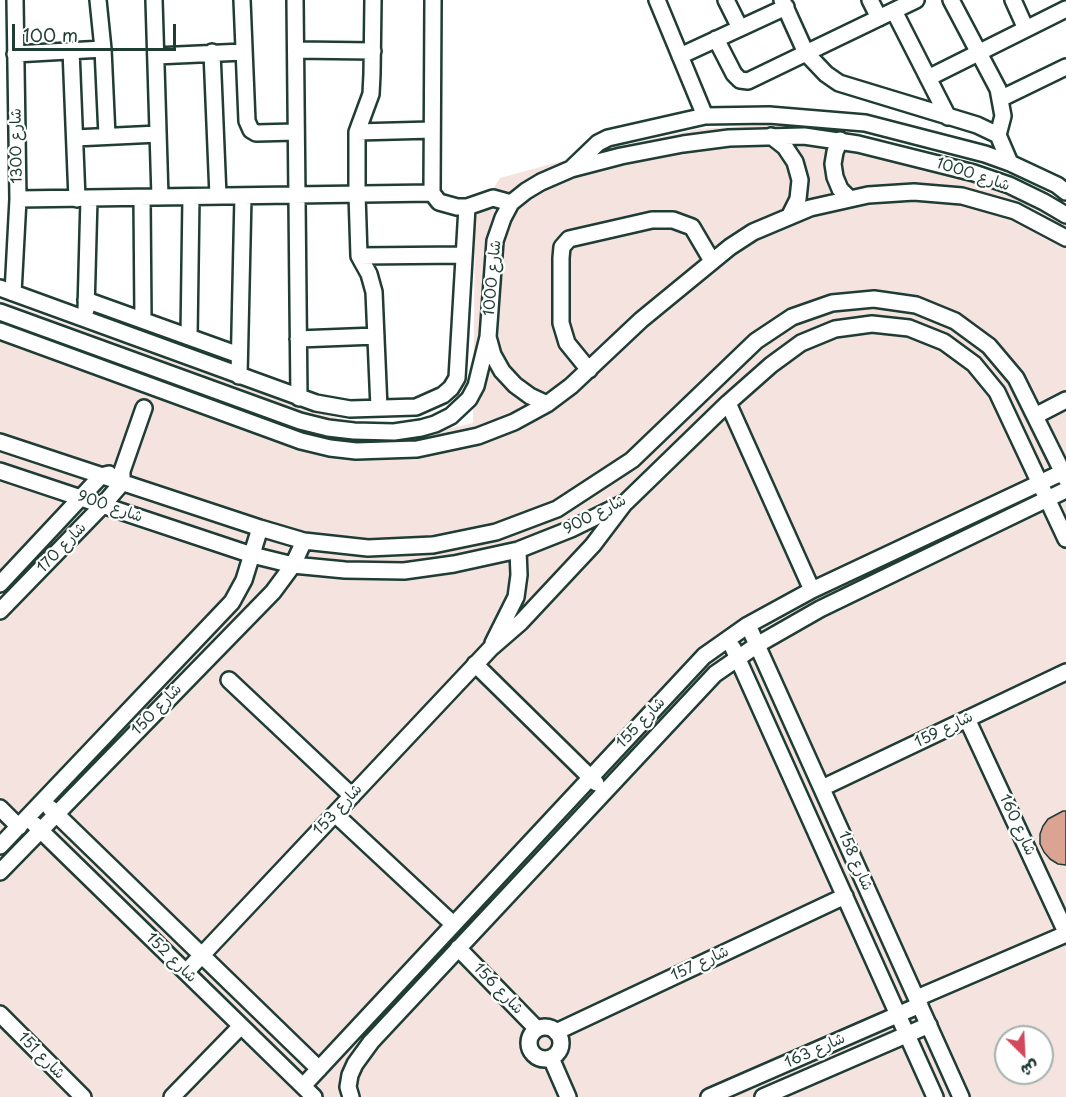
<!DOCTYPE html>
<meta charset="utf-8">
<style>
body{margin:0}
#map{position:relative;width:1066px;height:1097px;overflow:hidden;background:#fff;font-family:"Playpen Sans","Playpen Sans Arabic",sans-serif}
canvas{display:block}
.north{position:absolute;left:994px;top:1025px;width:60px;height:60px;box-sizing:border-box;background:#fff;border:2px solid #a5b1ae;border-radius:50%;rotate:156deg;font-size:16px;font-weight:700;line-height:24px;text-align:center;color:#1f3d34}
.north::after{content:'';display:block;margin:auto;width:21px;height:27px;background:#d1495b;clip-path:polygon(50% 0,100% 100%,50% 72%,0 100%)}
.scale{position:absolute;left:12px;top:24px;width:164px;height:27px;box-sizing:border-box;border:3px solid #1f3d34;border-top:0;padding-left:8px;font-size:18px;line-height:21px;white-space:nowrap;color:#1f3d34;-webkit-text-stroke:4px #fff;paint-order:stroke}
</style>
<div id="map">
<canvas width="1066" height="1097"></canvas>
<div class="north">ش</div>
<div class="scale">100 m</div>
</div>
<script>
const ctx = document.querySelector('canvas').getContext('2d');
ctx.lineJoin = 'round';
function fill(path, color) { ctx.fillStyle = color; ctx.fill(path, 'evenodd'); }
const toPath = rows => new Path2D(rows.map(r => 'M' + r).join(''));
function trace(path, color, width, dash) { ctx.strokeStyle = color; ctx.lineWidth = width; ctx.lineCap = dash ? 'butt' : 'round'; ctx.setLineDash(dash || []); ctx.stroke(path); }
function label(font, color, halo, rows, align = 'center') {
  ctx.font = font + ' "Playpen Sans","Playpen Sans Arabic",sans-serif'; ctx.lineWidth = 4.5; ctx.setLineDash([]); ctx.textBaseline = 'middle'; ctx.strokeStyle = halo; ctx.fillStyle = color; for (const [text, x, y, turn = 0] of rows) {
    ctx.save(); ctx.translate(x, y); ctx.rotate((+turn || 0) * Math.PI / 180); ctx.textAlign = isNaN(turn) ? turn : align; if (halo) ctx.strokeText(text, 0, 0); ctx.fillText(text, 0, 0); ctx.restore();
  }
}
fill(toPath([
 [778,124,879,138,977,185,1039,199,1066,214,1066,1097,0,1097,0,300,305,409,374,428,438,431,473,423,475,218,500,178,603,150,698,129],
 [1006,1037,1042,1037,1042,1073,1006,1073]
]), '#f4e3de');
const building = toPath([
 [1063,811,1066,811,1066,865,1058,864,1050,859,1044,852,1040,844,1040,834,1043,826,1048,819,1063,811]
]);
fill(building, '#daa392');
trace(building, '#1f3d34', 1.5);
const minor = toPath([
 [98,0,103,49,107,136],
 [154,0,160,197],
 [242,0,247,121,251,130,256,133,296,132],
 [295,0,299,398],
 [373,0,372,74,371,94,357,132,357,194,359,256,369,274,374,292,379,408],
 [433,0,432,193,439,202,457,207,467,207,493,198,511,203],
 [657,0,705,116],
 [726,0,740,28],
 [782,0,806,53,826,74,839,83,977,125,998,135],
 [870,0,879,18],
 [951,0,998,89,1003,116,998,135,1010,163,1057,185,1066,192],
 [1013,0,1026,29],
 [894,11,948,117],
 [716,39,734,74,740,80,748,81,916,0],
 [71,50,77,199],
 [296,50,373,51],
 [212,52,218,196],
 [15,54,103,49],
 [156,56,243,52],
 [680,56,786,7],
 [928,78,1066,9],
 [1000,99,1066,67],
 [357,132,432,130],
 [771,136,785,147,795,162,800,180,798,199,790,215],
 [75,138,158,134],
 [840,140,835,152,833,164,835,177,840,189,849,198],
 [573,167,598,143,608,138,705,116,769,115,865,123,985,154,1010,163],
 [142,198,143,320],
 [18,199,432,193],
 [359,256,464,255],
 [0,288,316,403,350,409,416,407,443,395,451,388,457,378,467,207],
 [13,293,18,199,15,0],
 [86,300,239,355],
 [86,310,89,198],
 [0,312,300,421,328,428,354,431,394,432,421,428,435,424,451,416,469,399,476,386,488,337,495,241,503,218,511,203,526,191,541,182,571,169,621,156,683,144,729,138,804,136,858,144,974,173,1009,185,1044,202,1066,215],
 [0,331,301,441,330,448,356,451,417,449,478,436,514,422,547,404,571,386,641,320,730,247,753,232,810,208,868,195,914,192,962,196,1015,211,1066,238],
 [189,337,191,197],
 [488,337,493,355,502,371,515,385,530,396,547,404],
 [298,339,376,336],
 [589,370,567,343,561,323,561,258,562,247,569,239,652,220,673,220,692,227,712,261],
 [239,376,243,196],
 [728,403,812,590],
 [1035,416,1066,400],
 [0,442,260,528,304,541,368,548,433,545,496,532,557,509,632,460,756,341,792,317,832,303,874,299,916,305,955,321,989,346,1016,378,1066,479],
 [0,471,252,555,293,565,345,570,404,571,454,564,518,550,571,529,626,502,728,403,771,365,801,343,835,329,872,324,909,328,944,342,974,364,997,392,1066,539],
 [0,584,101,476,109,474],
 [0,611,103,505,122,483,122,471,144,408],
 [748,625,961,1097],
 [493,643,516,597,519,575,518,550],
 [733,648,935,1097],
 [475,664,596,783],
 [229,680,352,796],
 [967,719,1066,932],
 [822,788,1066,672],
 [0,808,19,827],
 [50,808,319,1069],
 [335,814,453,924],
 [34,824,314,1097],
 [0,846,232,602,244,580,260,528],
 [0,872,273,592,293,565,304,541],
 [458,948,537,1029],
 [186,972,491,648,521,622,593,545,624,504],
 [917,998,1066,934],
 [0,1014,83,1097],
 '529 1043a16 16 0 1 1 32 0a16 16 0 1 1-32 0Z',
 [556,1032,845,896],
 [551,1058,568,1097],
 [303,1086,704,656,748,625,812,590,1063,472],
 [172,1097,241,1026],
 [351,1097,348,1087,350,1075,355,1064,371,1042,715,674,757,645,820,609,1066,490],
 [709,1097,920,1005],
 [763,1097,929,1025]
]);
trace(minor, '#1f3d34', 20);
trace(minor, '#fff', 15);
label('15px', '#1f3d34', '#fff', [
 ["شارع 1300",17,146,-91],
 ["شارع 1000",973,175,18],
 ["شارع 1000",493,278,-85],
 ["شارع 900",110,507,19],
 ["شارع 900",595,515,-27],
 ["شارع 170",62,548,-46],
 ["شارع 150",157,710,-46],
 ["شارع 155",641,723,-47],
 ["شارع 159",944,730,-26],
 ["شارع 153",338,810,-47],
 ["شارع 160",1017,825,65],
 ["شارع 158",855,861,66],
 ["شارع 152",171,958,44],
 ["شارع 157",700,964,-25],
 ["شارع 156",498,989,46],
 ["شارع 163",815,1051,-24],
 ["شارع 151",41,1056,45]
]);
</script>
